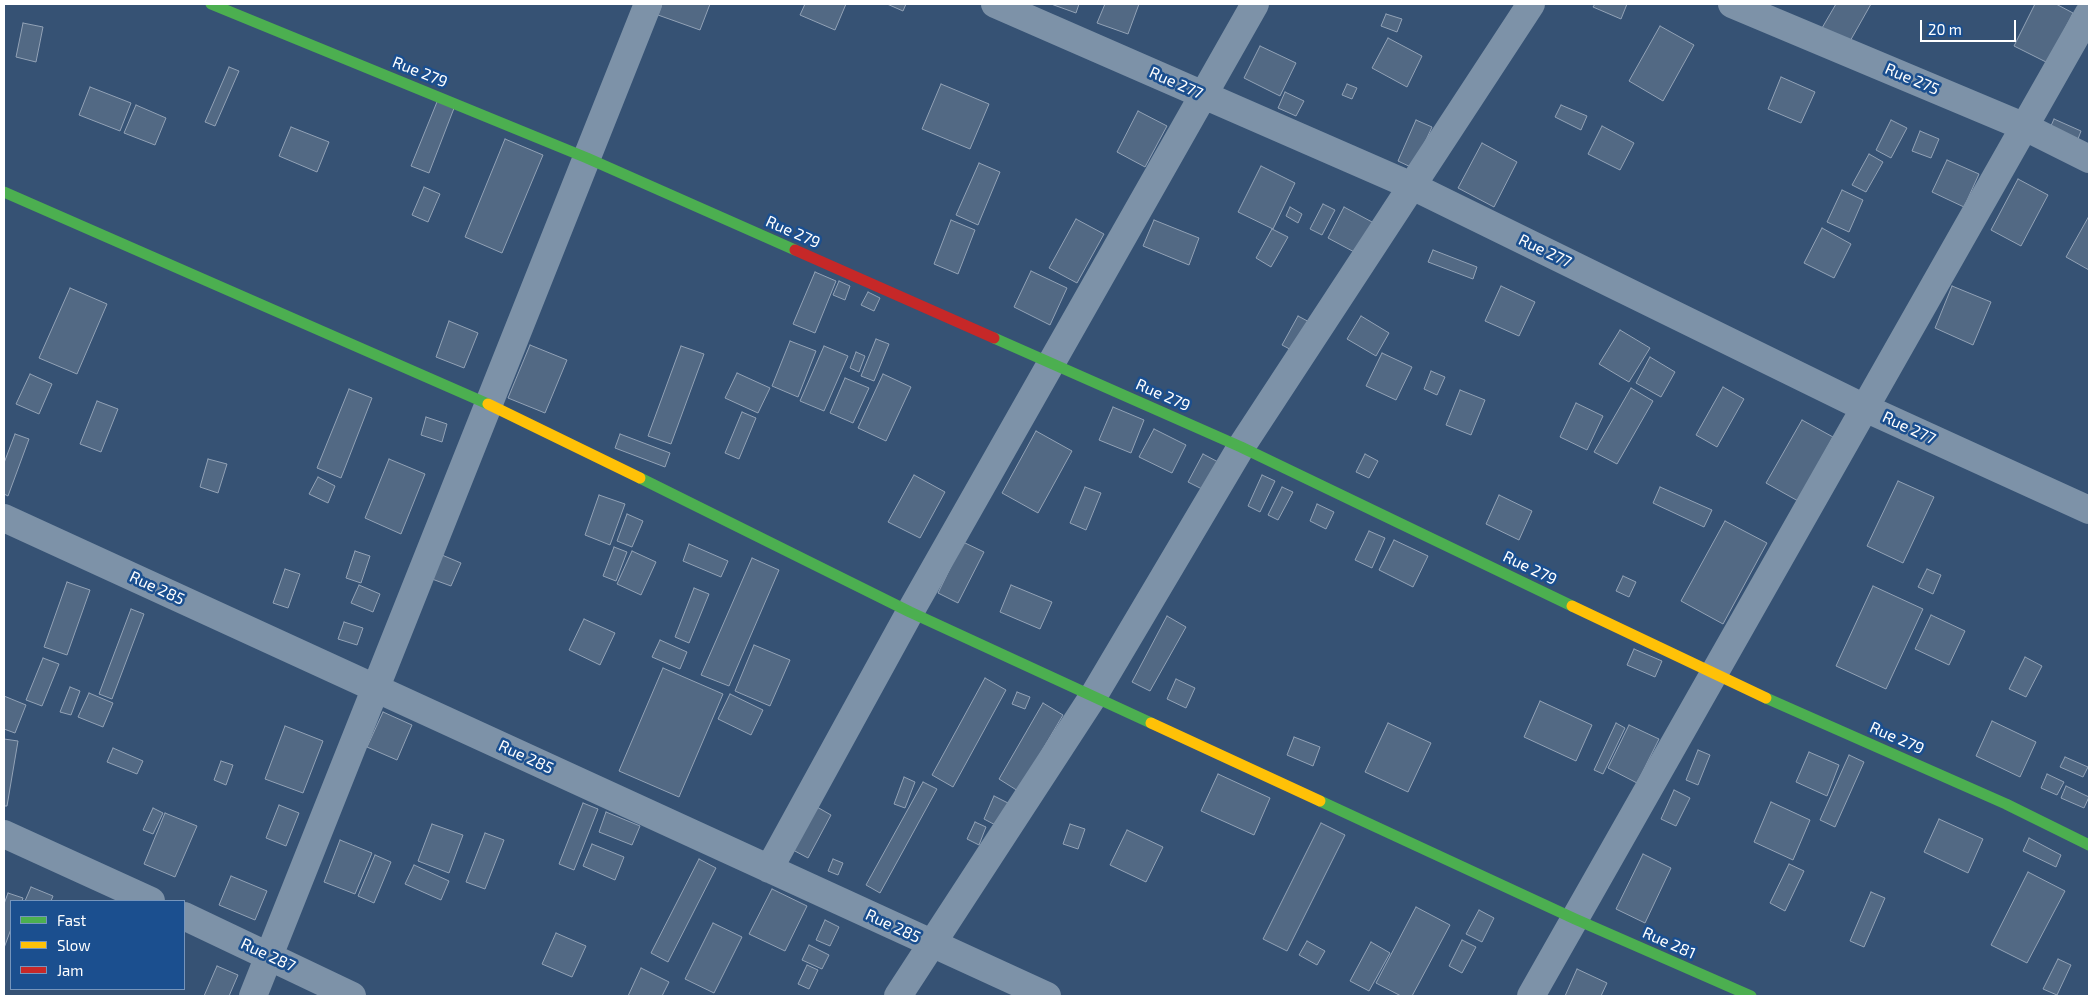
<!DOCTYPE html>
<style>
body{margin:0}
#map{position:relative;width:2093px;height:1000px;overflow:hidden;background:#365274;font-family:"Exo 2",sans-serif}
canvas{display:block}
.frame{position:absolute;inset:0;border:5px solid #fff;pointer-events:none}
.legend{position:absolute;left:10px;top:900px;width:175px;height:90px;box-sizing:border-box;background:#1b4f8f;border:1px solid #7695bc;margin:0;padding:6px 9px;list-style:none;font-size:15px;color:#fff}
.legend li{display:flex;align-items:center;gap:10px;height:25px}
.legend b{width:25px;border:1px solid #7695bc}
.scale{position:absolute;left:1920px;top:20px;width:96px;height:22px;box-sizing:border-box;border:2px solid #fff;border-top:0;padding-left:6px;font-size:15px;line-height:18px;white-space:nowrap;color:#fff;-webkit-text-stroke:4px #1b4f8f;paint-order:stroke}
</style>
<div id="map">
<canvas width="2093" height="1000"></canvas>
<div class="frame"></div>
<ul class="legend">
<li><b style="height:6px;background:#4caf50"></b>Fast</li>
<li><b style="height:6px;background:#ffc107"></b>Slow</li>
<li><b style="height:6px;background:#c62828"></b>Jam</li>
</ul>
<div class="scale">20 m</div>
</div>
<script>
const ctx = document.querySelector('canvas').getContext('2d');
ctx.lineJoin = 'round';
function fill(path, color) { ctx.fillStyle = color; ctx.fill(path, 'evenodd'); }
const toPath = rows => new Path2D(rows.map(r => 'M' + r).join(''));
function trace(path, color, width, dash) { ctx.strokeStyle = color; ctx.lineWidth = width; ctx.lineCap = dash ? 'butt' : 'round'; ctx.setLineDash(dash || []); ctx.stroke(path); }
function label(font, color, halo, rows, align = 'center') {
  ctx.font = font + ' "Exo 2",sans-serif'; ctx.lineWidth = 5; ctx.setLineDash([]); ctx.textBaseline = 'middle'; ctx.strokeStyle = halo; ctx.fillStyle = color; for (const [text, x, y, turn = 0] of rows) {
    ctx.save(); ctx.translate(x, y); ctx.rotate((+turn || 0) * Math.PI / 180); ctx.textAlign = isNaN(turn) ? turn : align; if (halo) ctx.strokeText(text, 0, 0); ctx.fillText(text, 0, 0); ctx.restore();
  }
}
const building = toPath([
 [662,4,710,4,700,30,658,15,662,4],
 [805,4,846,4,835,30,800,15,805,4],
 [887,4,906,4,903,11,887,4],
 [1051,4,1079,4,1076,13,1051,4],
 [1105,4,1139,4,1128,34,1097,23,1105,4],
 [1595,4,1627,4,1621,19,1593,7,1595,4],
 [1836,4,1871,4,1849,43,1822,28,1836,4],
 [2035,4,2056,4,2073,13,2048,63,2014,46,2035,4],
 [1386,14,1402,19,1397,32,1381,26,1386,14],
 [23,23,43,27,36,62,16,57,23,23],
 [1660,26,1694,45,1663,101,1629,81,1660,26],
 [1388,38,1422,56,1407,87,1372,68,1388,38],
 [1260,46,1296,63,1280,96,1244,78,1260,46],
 [229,67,239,71,215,126,205,122,229,67],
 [1781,77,1815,92,1801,123,1768,109,1781,77],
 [941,84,989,104,970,149,922,129,941,84],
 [1347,84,1357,88,1352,99,1342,95,1347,84],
 [90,87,131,103,120,131,79,115,90,87],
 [1285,92,1304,101,1296,116,1278,108,1285,92],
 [439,97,456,103,429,173,411,166,439,97],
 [136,105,166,118,155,145,124,133,136,105],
 [1561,105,1587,116,1581,130,1555,117,1561,105],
 [1138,111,1167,126,1145,167,1117,152,1138,111],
 [2054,119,2081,131,2075,147,2047,135,2054,119],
 [1416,120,1432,127,1413,168,1398,161,1416,120],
 [1891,120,1907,128,1891,158,1876,150,1891,120],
 [1602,126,1634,143,1620,170,1588,154,1602,126],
 [291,127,329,142,317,172,279,156,291,127],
 [1920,131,1939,139,1931,158,1912,151,1920,131],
 [505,139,543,155,502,253,465,237,505,139],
 [1482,143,1517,162,1494,207,1458,188,1482,143],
 [1869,154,1883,162,1866,192,1852,185,1869,154],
 [1947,160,1979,174,1964,207,1932,192,1947,160],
 [979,163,1000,172,978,225,956,215,979,163],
 [1261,166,1295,183,1273,229,1238,212,1261,166],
 [2018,179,2048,195,2021,246,1991,230,2018,179],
 [424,187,440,194,428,222,412,215,424,187],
 [1842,190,1863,200,1849,232,1827,222,1842,190],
 [1323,204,1335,210,1322,235,1310,229,1323,204],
 [1290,207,1302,214,1298,223,1286,216,1290,207],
 [1344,207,1374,223,1358,254,1328,238,1344,207],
 [2089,216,2089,270,2066,257,2089,216],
 [1076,219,1104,234,1077,283,1049,268,1076,219],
 [951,220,975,230,958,274,934,264,951,220],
 [1154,220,1199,238,1189,265,1143,246,1154,220],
 [1822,228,1851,244,1834,278,1804,263,1822,228],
 [1272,229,1288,237,1271,267,1256,258,1272,229],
 [1433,250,1477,267,1473,279,1428,262,1433,250],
 [1031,271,1067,288,1050,325,1014,307,1031,271],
 [815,272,836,281,815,333,793,324,815,272],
 [839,281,850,286,845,300,833,295,839,281],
 [1501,286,1535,302,1519,336,1485,321,1501,286],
 [1952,286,1991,302,1973,345,1935,328,1952,286],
 [70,288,107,304,77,374,39,358,70,288],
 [868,292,880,298,874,311,861,305,868,292],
 [1298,316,1315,325,1299,354,1282,345,1298,316],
 [1361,316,1389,333,1376,356,1347,339,1361,316],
 [449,321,478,333,464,368,436,357,449,321],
 [1620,330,1650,348,1629,382,1599,364,1620,330],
 [876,339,889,344,874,381,861,376,876,339],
 [790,341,816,351,798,397,772,386,790,341],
 [530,345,567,360,545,413,508,398,530,345],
 [681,346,704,354,671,444,648,436,681,346],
 [824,346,848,356,824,411,800,401,824,346],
 [856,352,865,356,859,372,850,368,856,352],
 [1382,353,1412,367,1396,400,1366,386,1382,353],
 [1650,357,1675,372,1661,397,1636,383,1650,357],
 [1431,371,1445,377,1437,395,1424,389,1431,371],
 [737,373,770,388,758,413,725,398,737,373],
 [30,374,52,384,39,414,16,404,30,374],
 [883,374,911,387,886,441,858,428,883,374],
 [845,378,869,388,853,423,830,413,845,378],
 [1723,387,1744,399,1717,447,1696,435,1723,387],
 [1631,388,1653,401,1617,464,1594,452,1631,388],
 [349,389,372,398,341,478,317,468,349,389],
 [1460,390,1485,400,1471,435,1446,425,1460,390],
 [97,401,118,409,101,452,80,444,97,401],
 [1576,403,1603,416,1587,450,1560,437,1576,403],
 [1113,407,1144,420,1131,453,1099,440,1113,407],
 [742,412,756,418,739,459,725,453,742,412],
 [426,417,447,424,442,442,421,435,426,417],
 [1802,420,1833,437,1798,501,1766,483,1802,420],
 [1154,429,1186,445,1172,473,1139,457,1154,429],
 [1036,431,1072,451,1038,513,1002,493,1036,431],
 [15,434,29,439,8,496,4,494,4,463,15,434],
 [620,434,670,453,665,467,615,448,620,434],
 [1203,454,1220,463,1206,491,1188,482,1203,454],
 [1365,454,1378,461,1369,478,1356,472,1365,454],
 [208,459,227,464,218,493,200,487,208,459],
 [389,459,425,474,401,534,365,518,389,459],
 [914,475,945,492,920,538,888,522,914,475],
 [1262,475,1275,481,1260,512,1248,506,1262,475],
 [318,477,335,486,328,503,309,494,318,477],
 [1898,481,1934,497,1903,563,1867,546,1898,481],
 [1085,487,1101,493,1086,530,1070,523,1085,487],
 [1282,487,1293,492,1278,520,1268,515,1282,487],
 [1660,487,1712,510,1704,527,1653,503,1660,487],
 [599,495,625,504,610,545,585,535,599,495],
 [1499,495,1532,511,1519,540,1486,524,1499,495],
 [1317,504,1334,512,1326,529,1310,521,1317,504],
 [627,514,643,521,632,547,617,541,627,514],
 [1725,521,1767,543,1723,624,1681,601,1725,521],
 [1369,531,1385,538,1372,568,1355,560,1369,531],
 [1394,540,1428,556,1413,587,1379,570,1394,540],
 [963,542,984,552,958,603,938,593,963,542],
 [689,544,728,561,721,577,683,561,689,544],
 [614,547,627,552,616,581,603,576,614,547],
 [355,551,370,556,361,583,346,578,355,551],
 [632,551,656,562,641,595,617,584,632,551],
 [442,555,461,563,451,586,432,579,442,555],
 [752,558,779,570,729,686,701,675,752,558],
 [285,569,300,574,288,608,273,603,285,569],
 [1927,569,1941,575,1933,594,1918,587,1927,569],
 [1623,576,1636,582,1629,597,1616,591,1623,576],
 [67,582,90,590,67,655,44,647,67,582],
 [359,585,380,594,373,612,351,603,359,585],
 [1011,585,1052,602,1040,629,1000,612,1011,585],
 [1873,586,1923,609,1886,689,1836,666,1873,586],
 [694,588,709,594,689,643,675,637,694,588],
 [131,609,144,614,112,699,99,694,131,609],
 [1931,615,1965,631,1949,665,1915,649,1931,615],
 [1167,616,1186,627,1150,691,1132,682,1167,616],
 [584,619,615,633,600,665,569,650,584,619],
 [344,622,363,628,357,645,338,639,344,622],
 [660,640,687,652,680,669,652,657,660,640],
 [754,645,790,660,770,706,735,691,754,645],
 [1634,649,1662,661,1655,677,1627,665,1634,649],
 [2025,657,2042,666,2026,697,2009,689,2025,657],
 [43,658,59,664,42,706,26,700,43,658],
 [663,668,723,694,679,797,619,771,663,668],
 [985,678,1006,690,953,787,932,775,985,678],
 [1176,679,1195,688,1186,708,1167,699,1176,679],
 [70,687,80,691,71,715,60,712,70,687],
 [1017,692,1030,697,1025,709,1012,704,1017,692],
 [89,693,113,703,103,727,78,717,89,693],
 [730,694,763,710,751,735,718,719,730,694],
 [4,696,26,705,15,733,4,729,4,696],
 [1540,701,1592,725,1576,761,1524,737,1540,701],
 [1043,703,1063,715,1018,791,999,779,1043,703],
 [383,712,412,725,397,760,367,747,383,712],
 [1992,721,2036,742,2020,777,1976,756,1992,721],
 [1388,723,1431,743,1408,792,1365,772,1388,723],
 [1616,723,1625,728,1603,774,1594,770,1616,723],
 [1629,725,1659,739,1637,783,1608,768,1629,725],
 [285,726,323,741,303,793,265,779,285,726],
 [1294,737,1320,747,1313,766,1287,755,1294,737],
 [4,739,18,741,7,806,4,806,4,739],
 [113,748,143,761,137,774,107,762,113,748],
 [1698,750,1710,755,1698,785,1686,780,1698,750],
 [1809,752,1839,765,1827,796,1796,782,1809,752],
 [1849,755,1864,762,1835,827,1820,820,1849,755],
 [2065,757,2088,767,2083,777,2060,767,2065,757],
 [221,761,233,765,226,785,214,780,221,761],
 [1218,774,1270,798,1254,835,1201,811,1218,774],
 [2047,774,2064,782,2057,795,2041,788,2047,774],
 [904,777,915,782,905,808,894,804,904,777],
 [923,782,937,789,880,893,866,885,923,782],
 [2066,786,2089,797,2084,808,2061,798,2066,786],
 [1674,790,1690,798,1676,826,1661,819,1674,790],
 [994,796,1016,807,1005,830,984,819,994,796],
 [1771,802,1810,820,1793,860,1754,842,1771,802],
 [583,803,598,809,574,870,559,864,583,803],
 [279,805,299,813,286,846,266,838,279,805],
 [817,807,831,815,808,858,793,850,817,807],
 [153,808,163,813,153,834,143,830,153,808],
 [606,812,640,826,632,845,599,832,606,812],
 [165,813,197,826,175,877,144,864,165,813],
 [1939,819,1983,839,1968,873,1924,852,1939,819],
 [975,822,986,827,979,845,967,839,975,822],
 [1321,823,1345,835,1287,951,1263,939,1321,823],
 [432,824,463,835,449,873,418,861,432,824],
 [1070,824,1085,829,1078,849,1063,844,1070,824],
 [1127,830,1163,847,1146,882,1110,865,1127,830],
 [485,833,504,840,485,889,466,882,485,833],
 [2029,838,2061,855,2056,867,2023,851,2029,838],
 [340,840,372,853,355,894,324,882,340,840],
 [592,844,624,857,615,880,583,866,592,844],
 [1643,854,1671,868,1645,923,1616,909,1643,854],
 [375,855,391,862,374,903,358,896,375,855],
 [699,859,716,868,668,962,651,953,699,859],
 [833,859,843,863,838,875,828,871,833,859],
 [1789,864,1804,871,1785,911,1770,903,1789,864],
 [414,865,449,881,441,900,405,884,414,865],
 [2028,872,2065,891,2027,963,1991,945,2028,872],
 [231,876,267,891,255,920,219,905,231,876],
 [31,887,53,896,51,901,25,901,31,887],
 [772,889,807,906,785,951,749,934,772,889],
 [1871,892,1885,898,1864,947,1850,941,1871,892],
 [8,893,23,898,22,901,11,901,11,929,4,948,4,904,8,893],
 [1416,907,1450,925,1412,996,1401,996,1376,983,1416,907],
 [1479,910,1494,918,1482,942,1466,934,1479,910],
 [825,920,839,927,830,946,816,940,825,920],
 [713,923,742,937,714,993,685,979,713,923],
 [556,933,586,946,572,977,542,964,556,933],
 [1462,940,1476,947,1462,973,1449,966,1462,940],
 [1307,941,1325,951,1317,965,1299,955,1307,941],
 [1371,942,1390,953,1369,991,1350,981,1371,942],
 [809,945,829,955,822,969,802,960,809,945],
 [2058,959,2071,965,2057,995,2043,989,2058,959],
 [807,965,818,970,809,989,798,984,807,965],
 [217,966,238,975,229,996,204,996,217,966],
 [641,968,669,982,662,996,628,996,641,968],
 [1577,969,1607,983,1601,996,1565,996,1577,969]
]);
fill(building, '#526984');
trace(building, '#92a2b6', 1);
trace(toPath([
 [995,4,1412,186,1865,408,2089,510],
 [1732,4,2025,127,2089,159],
 [4,518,1047,996],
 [4,834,151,901],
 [769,869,910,612,1255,4],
 [184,916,352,996],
 [253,996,648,4],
 [898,996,1094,695,1241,447,1531,4],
 [1531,996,2089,13]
]), '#7d92a8', 28);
trace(toPath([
 [211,4,587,158,795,250],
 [4,192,488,404],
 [994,338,1241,447,1572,606],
 [640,478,910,612,1151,723],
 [1766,698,2006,804,2089,845],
 [1320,801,1575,919,1751,996]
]), '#4caf50', 11);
trace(toPath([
 [488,404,640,478],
 [1572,606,1766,698],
 [1151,723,1320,801]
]), '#ffc107', 11);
trace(toPath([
 [795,250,994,338]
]), '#c62828', 11);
label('16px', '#fff', '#1b4f8f', [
 ["Rue 279",420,72,22],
 ["Rue 275",1912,79,23],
 ["Rue 277",1176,83,24],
 ["Rue 279",793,232,24],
 ["Rue 277",1545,251,26],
 ["Rue 279",1163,395,24],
 ["Rue 277",1909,428,25],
 ["Rue 279",1530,568,26],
 ["Rue 285",157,588,25],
 ["Rue 279",1897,738,24],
 ["Rue 285",526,757,25],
 ["Rue 285",893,926,25],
 ["Rue 281",1669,943,24],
 ["Rue 287",268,955,25]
]);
</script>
